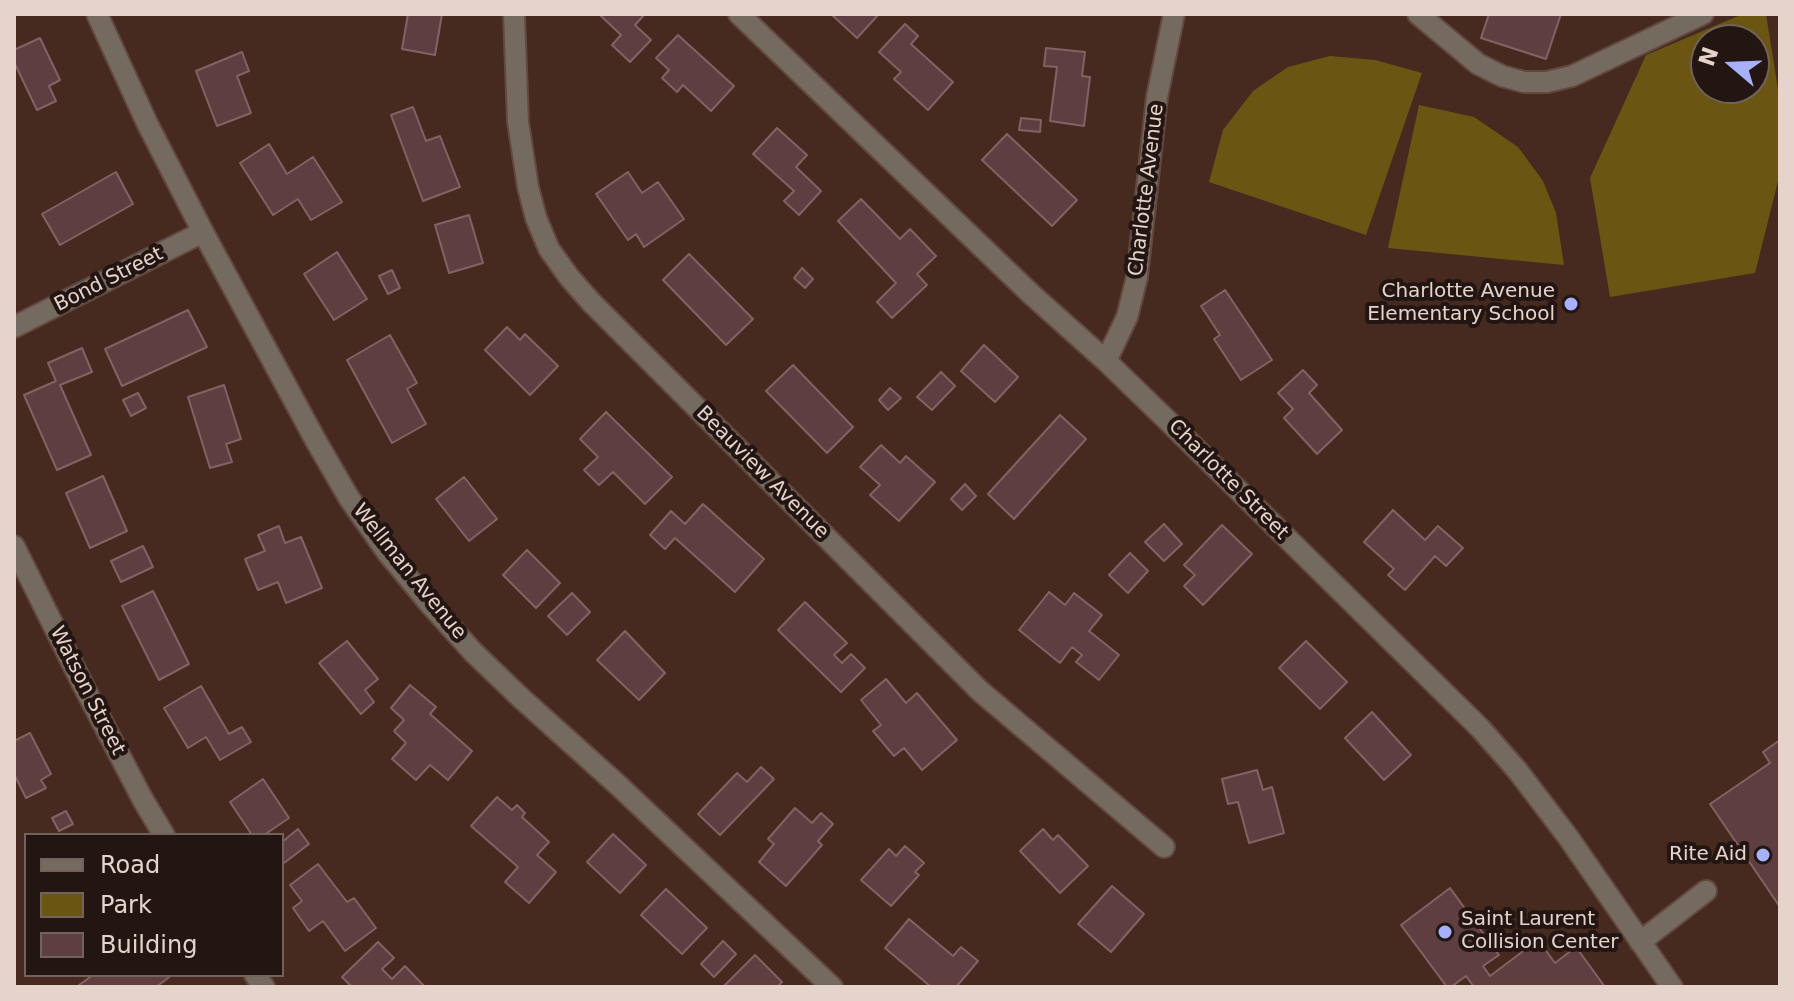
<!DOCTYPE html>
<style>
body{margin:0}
#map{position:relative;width:1794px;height:1001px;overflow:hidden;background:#462a20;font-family:"DejaVu Sans",sans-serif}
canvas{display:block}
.frame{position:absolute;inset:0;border:16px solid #e5d3cc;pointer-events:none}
.legend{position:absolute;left:24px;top:833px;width:260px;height:144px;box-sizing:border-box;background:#231612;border:2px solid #71625c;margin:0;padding:10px 14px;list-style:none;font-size:24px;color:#e5d3cc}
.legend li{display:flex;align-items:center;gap:16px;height:40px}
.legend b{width:40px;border:2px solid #71625c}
.north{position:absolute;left:1690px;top:24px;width:80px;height:80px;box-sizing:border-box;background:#231612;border:2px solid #71625c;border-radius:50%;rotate:289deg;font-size:22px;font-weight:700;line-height:32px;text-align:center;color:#e5d3cc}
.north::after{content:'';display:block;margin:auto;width:28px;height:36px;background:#a7b0fc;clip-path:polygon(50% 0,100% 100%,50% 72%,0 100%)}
</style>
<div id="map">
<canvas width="1794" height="1001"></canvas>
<div class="frame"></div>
<ul class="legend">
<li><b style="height:10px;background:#746a60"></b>Road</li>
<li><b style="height:22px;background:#6b5512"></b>Park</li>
<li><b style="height:22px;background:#5e3e40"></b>Building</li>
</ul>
<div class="north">N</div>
</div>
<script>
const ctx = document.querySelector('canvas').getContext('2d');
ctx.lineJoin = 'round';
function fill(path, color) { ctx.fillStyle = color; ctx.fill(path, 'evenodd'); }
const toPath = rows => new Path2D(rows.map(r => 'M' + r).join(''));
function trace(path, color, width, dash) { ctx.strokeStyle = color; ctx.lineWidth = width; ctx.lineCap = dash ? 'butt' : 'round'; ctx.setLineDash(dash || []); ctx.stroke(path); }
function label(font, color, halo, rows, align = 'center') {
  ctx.font = font + ' "DejaVu Sans",sans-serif'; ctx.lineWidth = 8; ctx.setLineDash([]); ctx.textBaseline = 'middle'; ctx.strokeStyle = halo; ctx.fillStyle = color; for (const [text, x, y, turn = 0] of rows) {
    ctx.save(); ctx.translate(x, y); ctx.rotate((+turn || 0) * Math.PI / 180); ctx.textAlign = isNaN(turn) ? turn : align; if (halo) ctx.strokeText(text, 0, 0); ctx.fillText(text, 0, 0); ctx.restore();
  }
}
fill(toPath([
 [1743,14,1766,14,1780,102,1780,173,1755,273,1610,297,1590,178,1646,55],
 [1706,40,1754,40,1754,88,1706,88],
 [1330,56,1375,60,1422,73,1366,235,1209,182,1223,130,1253,91,1288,67],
 [1419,105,1474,117,1518,147,1543,181,1556,213,1564,265,1388,248]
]), '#6b5512');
const building = toPath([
 [408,14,442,14,435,55,402,49,408,14],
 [599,14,645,14,635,25,651,40,630,62,612,45,621,35,599,14],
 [831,14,879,14,857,38,831,14],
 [1489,14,1561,14,1546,59,1481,38,1489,14],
 [905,24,918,36,911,44,953,82,928,110,894,79,901,72,879,52,905,24],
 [678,35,734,86,711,111,683,85,677,92,662,78,669,70,656,58,678,35],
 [40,38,60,80,49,86,56,101,37,110,14,62,14,50,40,38],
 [1046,48,1085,52,1082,76,1090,77,1084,126,1050,121,1057,67,1044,66,1046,48],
 [242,52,249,71,237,76,251,113,217,126,196,71,242,52],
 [413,107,426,141,440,136,460,187,423,201,391,115,413,107],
 [1021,118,1041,120,1040,132,1019,130,1021,118],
 [777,128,807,155,796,167,821,191,799,215,784,201,794,191,753,154,777,128],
 [1007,134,1077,200,1052,226,982,160,1007,134],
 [269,144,287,174,313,157,342,202,311,220,298,199,273,215,240,163,269,144],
 [116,172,133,204,60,245,42,214,116,172],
 [628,172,642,193,658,182,684,219,644,247,636,234,628,240,596,194,628,172],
 [861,199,900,239,910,229,936,256,917,274,927,285,892,318,877,302,896,283,838,221,861,199],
 [469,215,483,263,449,273,435,225,469,215],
 [337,252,367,299,334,320,304,274,337,252],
 [689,254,753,319,726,345,663,280,689,254],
 [802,268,813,279,805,288,794,278,802,268],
 [392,270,400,288,388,294,379,276,392,270],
 [1225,290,1272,360,1241,380,1214,339,1220,335,1201,306,1225,290],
 [188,310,207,347,122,386,105,349,188,310],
 [507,327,520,340,525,334,558,366,530,395,485,350,507,327],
 [390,335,417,383,407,389,426,424,392,443,347,360,390,335],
 [984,345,1018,377,995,402,961,371,984,345],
 [82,348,92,372,60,385,91,455,57,470,24,395,56,381,48,363,82,348],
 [793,365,853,427,827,453,766,391,793,365],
 [1303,370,1317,385,1309,393,1342,430,1317,454,1284,418,1293,409,1278,393,1303,370],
 [941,372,955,386,932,410,917,397,941,372],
 [224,385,241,439,226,444,232,462,210,468,188,397,224,385],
 [890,388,901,398,888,410,879,400,890,388],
 [138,393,146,408,131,416,123,400,138,393],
 [606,412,672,477,645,504,613,472,599,485,584,470,598,457,580,439,606,412],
 [1060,415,1086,439,1014,519,988,494,1060,415],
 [881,445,900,463,906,456,935,482,899,521,870,495,880,485,860,467,881,445],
 [103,476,127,531,90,548,66,493,103,476],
 [464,477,497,519,469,541,436,499,464,477],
 [965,484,976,496,962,510,951,499,965,484],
 [703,504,764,559,735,592,675,538,665,549,650,535,671,511,685,524,703,504],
 [1393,510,1425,540,1438,526,1463,548,1446,566,1435,556,1405,590,1388,575,1394,569,1364,542,1393,510],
 [1164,524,1182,544,1164,561,1145,542,1164,524],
 [1222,525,1252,554,1203,605,1184,586,1195,575,1184,565,1222,525],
 [279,526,285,543,301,537,322,588,286,603,278,582,258,590,245,559,265,551,258,535,279,526],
 [143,546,153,567,121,582,111,561,143,546],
 [527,550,560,583,536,608,503,575,527,550],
 [1130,553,1148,571,1128,593,1109,575,1130,553],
 [153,591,189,664,159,680,122,606,153,591],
 [1049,592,1065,605,1074,593,1102,615,1089,631,1119,655,1099,680,1076,662,1082,655,1072,647,1060,663,1019,630,1049,592],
 [572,593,590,612,567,635,548,616,572,593],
 [805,602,847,643,834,655,842,663,851,654,865,668,841,692,778,630,805,602],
 [625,631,665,673,639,700,597,660,625,631],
 [347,641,378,679,365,690,374,702,361,714,319,663,347,641],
 [1306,641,1347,682,1320,709,1279,668,1306,641],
 [886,679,906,703,917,693,957,740,922,770,904,748,894,756,873,731,881,725,861,700,886,679],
 [410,685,436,707,430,714,472,751,448,780,430,765,416,780,392,759,406,743,394,731,404,720,391,708,410,685],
 [201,686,229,734,242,727,251,742,220,760,206,737,188,748,164,708,201,686],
 [1372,712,1411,755,1384,780,1345,738,1372,712],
 [30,733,51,774,41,780,46,788,26,798,14,774,14,741,30,733],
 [1780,740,1780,907,1710,804,1770,763,1763,752,1780,740],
 [761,767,774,779,720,835,698,814,737,773,747,782,761,767],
 [1257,770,1263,790,1272,787,1284,833,1249,843,1238,802,1228,804,1222,779,1257,770],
 [263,779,289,818,264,835,252,835,230,802,263,779],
 [497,797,512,810,517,805,525,813,522,817,549,842,537,855,556,872,529,903,505,882,518,867,471,826,497,797],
 [795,808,812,823,821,813,833,824,818,841,822,845,786,886,759,862,774,844,768,839,795,808],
 [66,811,73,824,59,831,52,818,66,811],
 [298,829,309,844,284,863,282,861,282,842,298,829],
 [1043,829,1053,840,1058,835,1088,866,1060,893,1020,851,1043,829],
 [613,834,646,865,620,893,587,862,613,834],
 [905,846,924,863,915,872,919,875,891,906,861,880,889,849,896,856,905,846],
 [318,864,347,902,354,898,376,928,345,951,323,921,309,931,293,908,302,901,290,885,318,864],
 [1112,886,1144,914,1111,952,1078,924,1112,886],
 [1450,888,1499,955,1483,966,1490,976,1538,940,1555,963,1576,947,1605,987,1474,987,1466,976,1451,987,1447,987,1401,925,1450,888],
 [666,889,707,928,682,954,641,915,666,889],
 [909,919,953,956,961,947,978,961,956,987,931,987,885,948,909,919],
 [723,941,736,954,714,977,701,964,723,941],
 [378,942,394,958,382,969,392,979,405,966,424,986,352,987,342,977,378,942],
 [755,955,782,982,777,987,723,987,755,955],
 [93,975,172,975,156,987,80,987,79,985,93,975]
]);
fill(building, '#5e3e40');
trace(building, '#846263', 2);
const minor = toPath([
 [97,14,147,123,203,232,316,441,349,498,387,552,429,603,473,652,521,698,619,786,832,987],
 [514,14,518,122,528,187,536,218,549,249,569,277,591,302,980,691,1164,847],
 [739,14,1031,294,1106,361,1168,421,1480,728,1517,770,1568,837,1672,987],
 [1418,14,1478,64,1502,76,1524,82,1547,82,1572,76,1703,14],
 [14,327,203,232],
 [1106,361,1127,317,1137,277,1157,97,1174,14],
 [14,546,82,683,143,800,164,835],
 [1640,942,1706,891],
 [255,975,264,987]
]);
trace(minor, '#63483f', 24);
trace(minor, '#746a60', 20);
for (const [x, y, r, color] of [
 [1571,304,8,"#a7b0fc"],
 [1763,855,8,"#a7b0fc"],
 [1445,932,8,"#a7b0fc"]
]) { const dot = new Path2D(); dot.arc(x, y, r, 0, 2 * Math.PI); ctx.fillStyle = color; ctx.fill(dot); trace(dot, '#231612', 3); }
label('20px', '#e5d3cc', '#231612', [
 ["Charlotte Avenue",1147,190,-83],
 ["Bond Street",109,280,-27],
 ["Beauview Avenue",762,473,45],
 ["Charlotte Street",1228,480,45],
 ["Wellman Avenue",409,572,51],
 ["Watson Street",87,691,63]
]);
label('20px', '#e5d3cc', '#231612', [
 ["Charlotte Avenue",1555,292],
 ["Elementary School",1555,315],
 ["Rite Aid",1747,855],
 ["Saint Laurent",1461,920,"left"],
 ["Collision Center",1461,943,"left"]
], 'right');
</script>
